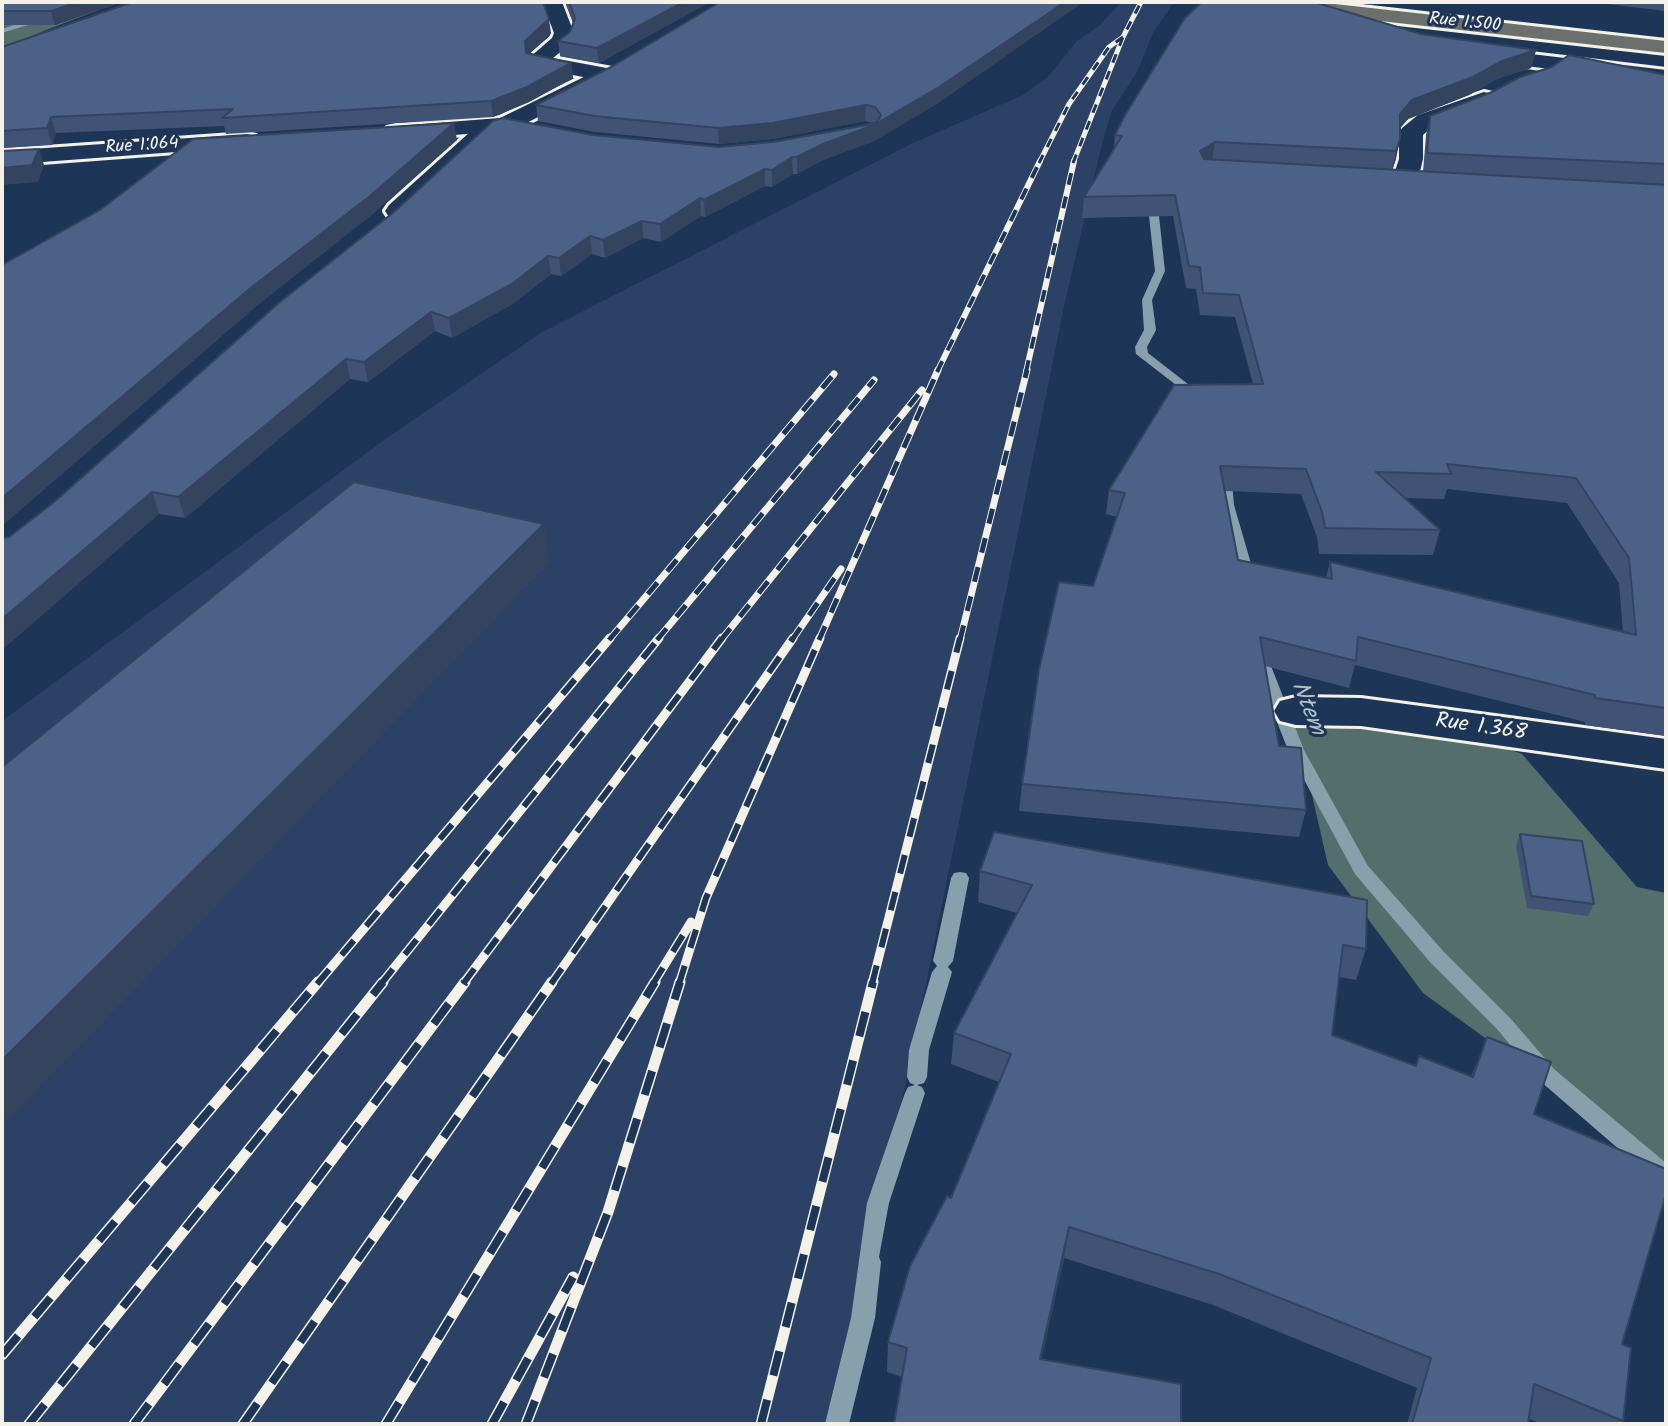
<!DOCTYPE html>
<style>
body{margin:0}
#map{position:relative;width:1668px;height:1426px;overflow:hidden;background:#1d3557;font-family:Kalam,sans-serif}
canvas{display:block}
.frame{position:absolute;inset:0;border:4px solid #f4f1e8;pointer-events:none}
</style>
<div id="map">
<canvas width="1668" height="1426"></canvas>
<div class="frame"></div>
</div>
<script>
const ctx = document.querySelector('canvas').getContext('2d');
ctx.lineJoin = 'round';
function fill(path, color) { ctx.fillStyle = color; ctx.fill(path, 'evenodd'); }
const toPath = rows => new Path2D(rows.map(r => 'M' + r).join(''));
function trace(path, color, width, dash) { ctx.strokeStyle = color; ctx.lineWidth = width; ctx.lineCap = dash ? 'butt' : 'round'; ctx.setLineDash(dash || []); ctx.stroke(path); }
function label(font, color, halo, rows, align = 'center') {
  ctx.font = font + ' Kalam,sans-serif'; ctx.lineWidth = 6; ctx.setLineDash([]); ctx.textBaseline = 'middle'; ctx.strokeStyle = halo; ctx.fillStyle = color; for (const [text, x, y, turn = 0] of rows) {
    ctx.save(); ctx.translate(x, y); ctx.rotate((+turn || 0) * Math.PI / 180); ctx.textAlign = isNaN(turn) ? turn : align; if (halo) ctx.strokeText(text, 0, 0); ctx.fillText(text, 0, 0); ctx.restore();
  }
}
fill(toPath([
 [1121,2,1174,2,1153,33,1137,72,1111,112,1099,156,1065,302,836,1424,2,1424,2,721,391,435,544,331,913,143,1023,95,1047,78,1077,41,1099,26]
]), '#2b4266');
fill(toPath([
 [99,10,46,30,2,49,2,23],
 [1380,724,1464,733,1522,754,1637,887,1666,893,1666,1190,1579,1106,1423,993,1328,865,1306,769,1285,726,1356,728]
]), '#536e6b');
fill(toPath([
 [35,18,38,22,2,33,2,29,35,18],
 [1157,196,1162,199,1158,207,1165,271,1152,300,1156,330,1147,347,1148,353,1202,395,1202,401,1198,402,1136,354,1135,347,1144,330,1142,300,1155,271,1148,207,1154,197,1157,196],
 [1225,467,1231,471,1234,505,1256,581,1249,585,1242,581,1220,505,1219,471,1225,467],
 [1261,649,1269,654,1271,666,1304,750,1368,866,1444,952,1511,1019,1554,1069,1666,1163,1666,1185,1658,1183,1540,1081,1497,1029,1430,962,1355,874,1288,750,1255,666,1253,654,1261,649],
 [960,872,966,873,969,878,953,961,948,967,952,972,929,1050,927,1077,924,1083,917,1085,922,1087,925,1093,889,1203,879,1257,881,1262,875,1318,849,1424,825,1424,851,1318,867,1203,905,1093,908,1087,915,1085,910,1083,907,1077,909,1050,932,972,937,966,933,961,951,878,954,873,960,872]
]), '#87a0ab');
const street = toPath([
 [542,2,562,2,574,33,569,45,553,58,612,69,615,74,612,79,604,81,531,67,529,58,552,38,554,33,542,2],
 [1472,47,1666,70,1666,84,1464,58,1461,53,1464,48,1472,47],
 [1484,92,1492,94,1495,99,1492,104,1434,125,1423,135,1423,159,1418,180,1414,185,1405,188,1396,185,1392,180,1399,159,1399,133,1402,128,1418,115,1484,92],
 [488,121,496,123,500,128,496,133,407,217,389,217,385,211,389,205,480,123,488,121],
 [1296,697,1361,698,1666,739,1666,769,1361,726,1296,725,1280,721,1274,711,1280,701,1296,697]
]);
const secondary = toPath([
 [588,75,599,82,596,87,513,130,396,140,387,138,384,133,387,128,396,126,500,118,588,75],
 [247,134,256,136,259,141,256,146,2,165,2,151,247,134]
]);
const primary = toPath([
 [1254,2,1317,2,1666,41,1666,53,1264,8,1254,2]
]);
trace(street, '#f4f1e8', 6);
trace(secondary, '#f4f1e8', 6);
trace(primary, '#f4f1e8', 6);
fill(street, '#1d3557');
fill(secondary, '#1d3557');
fill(primary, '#6c706d');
const railFar4 = toPath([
 [1039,163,1069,104,1109,47,1123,37],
 [1073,163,1123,37,1141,2]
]);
const railFar3 = toPath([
 [937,372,1040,161],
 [1026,372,1074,161]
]);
const railFar2 = toPath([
 [609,640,834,374],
 [657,640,874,380],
 [721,640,922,390],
 [792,640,841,569],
 [819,640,938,370],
 [960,640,1027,370]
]);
const railFar1 = toPath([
 [317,984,610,638],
 [381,984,659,638],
 [463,984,722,638],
 [551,984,793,638],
 [653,984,691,922],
 [679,984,706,898,820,638],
 [872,984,960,638]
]);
const rail = toPath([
 [2,1355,318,982],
 [29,1424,383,982],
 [134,1424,465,982],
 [243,1424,552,982],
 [386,1424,655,982],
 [492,1424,573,1277],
 [526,1424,608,1212,680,982],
 [761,1424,873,982]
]);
trace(railFar4, '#f4f1e8', 5);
trace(railFar3, '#f4f1e8', 6);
trace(railFar2, '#f4f1e8', 7);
trace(railFar1, '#f4f1e8', 9);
trace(rail, '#f4f1e8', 11);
trace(railFar4, '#1d3557', 3, [9]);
trace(railFar3, '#1d3557', 4, [12]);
trace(railFar2, '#1d3557', 5, [15]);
trace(railFar1, '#1d3557', 6, [19]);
trace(rail, '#1d3557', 8, [25]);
fill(toPath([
 [2,2,122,2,55,25,2,25],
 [565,2,710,2,599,63,560,56,558,41,570,32,573,23],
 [720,2,1083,2,938,103,874,141,823,160,797,174,793,174,772,187,765,186,705,217,701,216,661,242,643,238,605,258,592,254,561,276,551,274,514,303,452,338,435,331,368,382,350,379,185,518,159,514,9,537,593,135,719,147,773,142,873,123,865,121,773,139,719,144,595,132,538,121,536,105,611,67],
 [1344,2,1374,2,1373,5],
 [1590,2,1666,2,1666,11],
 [551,33,530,53,571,63,573,78,529,102,493,117,226,134,224,126,56,133,52,145,2,148,2,47],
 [1421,34,1536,50,1531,68,1497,79,1469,95,1408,119,1400,128,1400,139,1392,170,1423,172,1426,135,1430,116,1666,75,1666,184,1497,176,1666,185,1666,736,1585,725,1585,722,1355,665,1349,688,1265,666,1279,746,1306,810,1299,837,1019,811,1022,784,1117,517,1106,514,1109,490,1253,384,1235,317,1200,315,1196,289,1186,288,1173,216,1082,218,1084,197,1114,149,1115,135],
 [1447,489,1567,503,1619,583,1623,632,1330,562,1326,578,1238,560,1225,491,1301,494,1317,537,1319,554,1433,555,1440,530,1404,498,1444,499],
 [1520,834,1594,904,1588,916,1527,908,1516,846],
 [980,871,1366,949,1356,980,1339,977,1332,1035,1416,1066,1471,1077,1487,1037,1534,1114,1622,1344,1623,1421,1621,1424,1542,1424,1529,1419,1528,1424,1407,1424,1417,1388,1213,1305,1064,1258,1041,1359,902,1377,887,1372,888,1342,951,1198,999,1082,951,1064,954,1033,1017,913,978,902]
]), '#405375');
fill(toPath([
 [78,2,122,2,55,25,51,11],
 [684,2,710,2,599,63,597,48],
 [1065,2,1083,2,938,103,874,141,823,160,797,174,797,157,823,144,874,125],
 [549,19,551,33,527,56,525,41],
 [1536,50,1531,68,1497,79,1469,95,1408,119,1396,133,1400,114,1412,100,1502,61],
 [571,63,573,78,529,102,493,117,491,101],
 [866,105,865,121,773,139,719,144,718,128],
 [51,117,56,133,52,145,47,128],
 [454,123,457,140,373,214,258,305,2,526,2,498,253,286],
 [1400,139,1396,159,1392,171,1396,151],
 [1215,142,1212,161,1197,170,1200,151],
 [39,149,44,165,38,182,2,185,2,168],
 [792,157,793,174,772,187,772,170],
 [765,169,765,186,705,217,704,200],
 [700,198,701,216,661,242,660,224],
 [642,221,643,238,605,258,603,240],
 [590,236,592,254,561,276,559,258],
 [548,256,551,274,514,303,452,338,449,318],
 [431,312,435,331,368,382,364,362],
 [346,359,350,379,185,518,178,497],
 [152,492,159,514,2,650,2,619],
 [544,524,549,563,2,1126,2,1060],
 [1069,1227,1064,1258,1035,1389,1040,1359]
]), '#34445f');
const building = toPath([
 [2,2,78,2,51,11,2,11,2,2],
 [133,2,543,2,549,19,525,41,526,53,571,63,527,87,491,101,222,118,233,109,51,117,47,128,2,131,2,47,133,2],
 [569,2,684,2,597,48,558,41,570,32,575,18,569,2],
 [720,2,1065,2,939,87,874,125,823,144,797,157,792,157,772,170,765,169,704,200,700,198,660,224,642,221,603,240,590,236,559,258,548,256,512,284,449,318,431,312,364,362,346,359,178,497,152,492,2,619,2,538,9,537,53,503,280,302,394,212,493,121,503,118,593,135,719,147,773,142,867,125,877,122,881,115,875,107,866,105,772,123,718,128,594,116,536,105,611,67,720,2],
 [1202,2,1314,2,1421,34,1536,50,1502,61,1473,77,1412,100,1400,114,1400,139,1396,151,1215,142,1200,151,1204,159,1666,185,1666,708,1595,698,1595,695,1358,637,1356,661,1260,637,1279,746,1301,748,1306,810,1022,784,1039,670,1059,582,1093,586,1125,493,1109,490,1174,385,1263,384,1239,295,1203,293,1200,267,1189,266,1175,195,1084,197,1122,136,1115,135,1125,115,1185,18,1202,2],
 [1447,464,1576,478,1629,558,1636,635,1330,562,1332,579,1238,560,1220,466,1306,469,1322,512,1325,528,1440,530,1376,472,1451,474,1447,464],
 [1569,55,1666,75,1666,164,1427,153,1430,116,1492,92,1520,77,1552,67,1569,55],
 [454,123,370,196,253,286,2,498,2,265,100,210,193,139,454,123],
 [39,149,32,165,2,168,2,151,39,149],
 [354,482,544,524,2,1060,2,767,354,482],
 [994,832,1367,900,1366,949,1343,945,1332,1035,1416,1066,1419,1056,1473,1077,1487,1037,1551,1062,1534,1114,1666,1169,1666,1194,1622,1344,1631,1348,1623,1421,1534,1384,1528,1424,1412,1424,1431,1358,1222,1275,1069,1227,1040,1359,1181,1384,1181,1424,894,1424,907,1348,888,1342,910,1266,947,1196,951,1198,1011,1054,954,1033,1032,885,980,871,994,832],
 [1520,834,1582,841,1594,904,1531,896,1520,834]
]);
fill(building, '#4b6188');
trace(building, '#34445f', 2);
label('18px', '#f4f1e8', '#1d3557', [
 ["Rue 1.500",1465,24,6],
 ["Rue 1.064",142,147,-4]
]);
label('22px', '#f4f1e8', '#1d3557', [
 ["Rue 1.368",1481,729,8]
]);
label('italic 24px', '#b4c2c5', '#1d3557', [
 ["Ntem",1306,709,68]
]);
</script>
